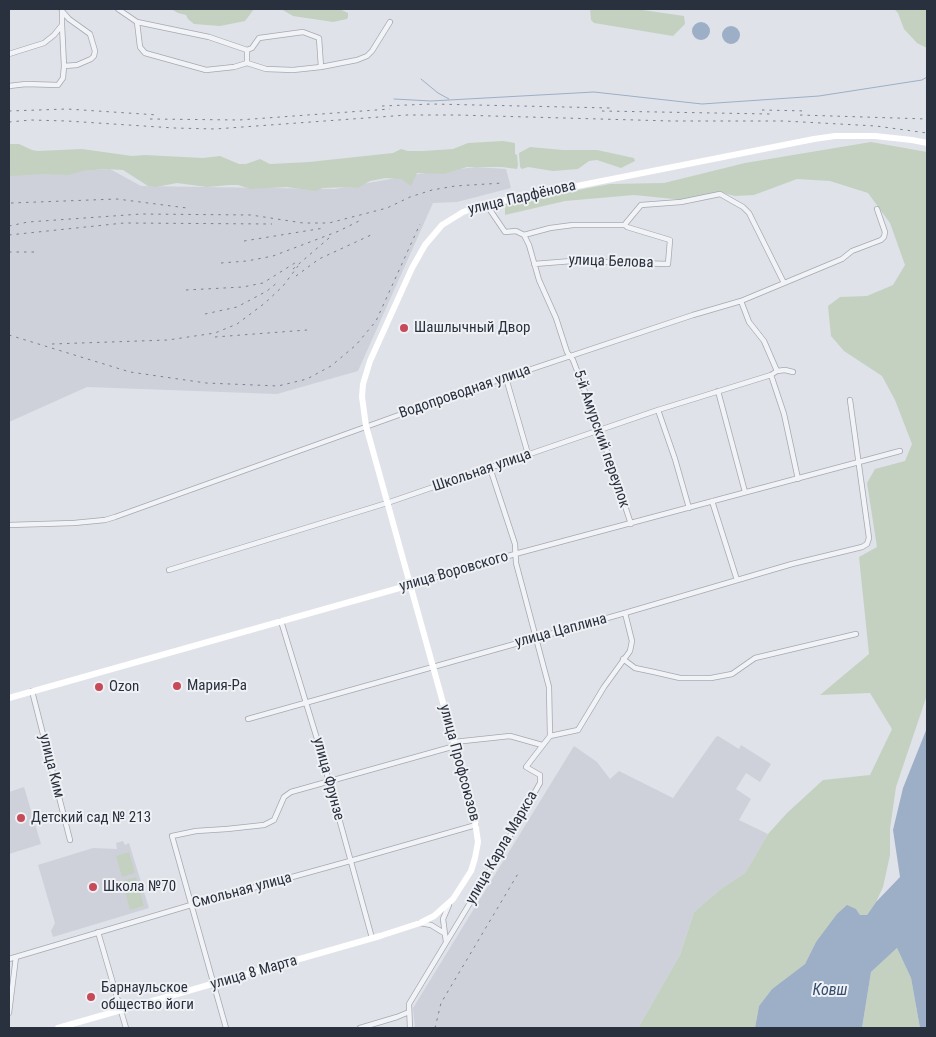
<!DOCTYPE html>
<meta charset="utf-8">
<style>
body{margin:0}
#map{position:relative;width:936px;height:1037px;overflow:hidden;background:#dfe2e8;font-family:"Roboto Condensed",sans-serif}
canvas{display:block}
.frame{position:absolute;inset:0;border:10px solid #29303e;pointer-events:none}
</style>
<div id="map">
<canvas width="936" height="1037"></canvas>
<div class="frame"></div>
</div>
<script>
const ctx = document.querySelector('canvas').getContext('2d');
ctx.lineJoin = 'round';
function fill(path, color) { ctx.fillStyle = color; ctx.fill(path, 'evenodd'); }
const toPath = rows => new Path2D(rows.map(r => 'M' + r).join(''));
function trace(path, color, width, dash) { ctx.strokeStyle = color; ctx.lineWidth = width; ctx.lineCap = dash ? 'butt' : 'round'; ctx.setLineDash(dash || []); ctx.stroke(path); }
function label(font, color, halo, rows, align = 'center') {
  ctx.font = font + ' "Roboto Condensed",sans-serif'; ctx.lineWidth = 4; ctx.setLineDash([]); ctx.textBaseline = 'middle'; ctx.strokeStyle = halo; ctx.fillStyle = color; for (const [text, x, y, turn = 0] of rows) {
    ctx.save(); ctx.translate(x, y); ctx.rotate((+turn || 0) * Math.PI / 180); ctx.textAlign = isNaN(turn) ? turn : align; if (halo) ctx.strokeText(text, 0, 0); ctx.fillText(text, 0, 0); ctx.restore();
  }
}
fill(toPath([
 [476,167,506,169,511,188,457,202,433,203,358,371,277,394,87,387,9,422,9,175,110,169,141,186,335,189,418,174],
 [718,736,739,749,741,745,771,764,760,782,746,773,736,789,751,799,739,820,768,834,745,873,722,888,694,912,680,955,638,1028,415,1028,413,1008,574,746,597,762,610,779,619,771,673,798,716,737],
 [24,787,41,844,9,854,9,792],
 [123,841,125,845,129,843,149,908,53,937,51,931,55,923,38,865,93,848,117,849,116,843]
]), '#ced1da');
fill(toPath([
 [171,9,254,9,245,21,220,26,194,24,188,19,186,15,178,13],
 [281,9,340,9,348,13,348,17,347,19,333,22,293,16],
 [590,9,636,9,684,16,685,24,673,36,594,23,591,20],
 [894,9,927,9,927,48,917,43,904,29,898,13],
 [503,141,515,143,515,154,517,155,518,165,517,169,502,167,467,167,444,174,417,173,411,186,401,179,386,178,370,181,358,188,351,187,323,188,315,191,287,187,251,189,238,185,230,185,207,187,177,183,156,187,148,186,123,170,106,169,83,171,68,175,46,174,9,176,9,144,19,144,32,150,38,151,82,149,132,156,145,155,203,158,220,156,239,164,246,164,260,159,270,164,309,162,393,153,401,149,408,151,423,151,453,149,468,143],
 [871,142,927,152,927,695,896,787,890,829,890,855,883,887,876,902,867,915,860,915,856,909,816,942,805,964,772,989,759,1006,755,1028,638,1028,680,955,694,912,722,888,745,873,768,834,787,813,823,780,870,775,892,729,870,693,820,695,869,654,859,557,877,547,867,483,875,469,905,461,912,444,895,400,882,376,844,351,831,336,828,306,840,297,867,296,893,285,905,265,890,223,868,193,830,181,797,179,754,195,735,196,719,192,684,200,634,195,565,201,505,215,505,204,610,184,664,183,745,163],
 [530,147,563,150,597,150,634,158,635,161,621,168,597,160,589,161,578,169,553,171,528,167,522,169,520,167,519,153],
 [129,852,135,873,122,877,116,856],
 [136,877,144,906,130,910,122,881],
 [897,948,911,978,920,1028,862,1028,871,972]
]), '#c4d1c1');
fill(toPath([
 '692 31a9 9 0 1 1 18 0a9 9 0 1 1-18 0Z',
 '722 35a9 9 0 1 1 18 0a9 9 0 1 1-18 0Z',
 [927,728,927,1028,920,1028,911,978,897,948,871,972,862,1028,755,1028,759,1006,772,989,805,964,816,942,837,914,847,905,856,909,860,915,867,915,876,902,900,877,893,830,903,788]
]), '#9cafc6');
trace(toPath([
 [421,79,438,93,449,99],
 [394,99,431,101,594,92,702,104,819,96,922,80,927,77]
]), '#9cafc6', 1);
const street = toPath([
 [118,9,137,22,209,37,247,50,247,63,266,69,293,70,321,67,357,60,367,56,372,51,390,22],
 [62,11,69,19,90,34,95,51,94,56,91,59,77,65,64,66,62,25],
 [137,22,140,47,145,53,206,70,234,67,247,63],
 [247,50,252,48,259,38,303,32,319,38,321,67],
 [9,54,44,43,54,35,62,25,62,11],
 [9,86,26,84,58,85,63,78,64,66],
 [486,204,505,232,516,231,524,235,529,245,539,280,556,318,567,352,573,360,601,434,631,524],
 [524,235,550,228,573,225,625,225],
 [534,264,572,261,668,264,670,240,627,227,625,225,626,223,641,205,681,202,720,194,743,207,749,213,784,283],
 [741,301,749,322,764,341,777,371],
 [771,375,784,414,798,479],
 [506,378,528,454],
 [718,391,745,492],
 [658,410,675,459,689,508],
 [712,501,737,580],
 [9,525,74,523,105,520,115,517,460,393,693,315,741,301,842,259,852,251,881,240,884,237,885,232,877,209],
 [169,570,387,503,658,410,771,375,777,371,785,370,793,372],
 [410,585,515,554,900,451],
 [281,621,318,742,372,938],
 [623,659,635,668,654,672,680,678,711,678,732,674,755,658,856,634],
 [32,691,70,840],
 [248,719,625,613,792,564,862,547,867,544,869,538,850,400],
 [550,736,578,730,604,687,630,651,632,641,625,613],
 [454,742,510,736,542,745],
 [420,923,431,925,444,933],
 [98,932,126,1028],
 [446,942,443,919,449,905],
 [9,959,191,905,350,861,476,825],
 [9,1013,16,957],
 [226,1028,172,836,196,831,227,829,264,825,274,820,284,797,291,792,455,746],
 [360,1028,397,1017,409,1012],
 [410,1028,409,1004,502,850,540,783,540,775,526,767,550,736,549,687,516,563,515,544,490,468]
]);
trace(street, '#a5a9b2', 6);
trace(street, '#f2f3f6', 4.5);
trace(toPath([
 [9,698,410,585],
 [58,1028,380,936,420,923,434,916,453,899,471,871,475,858,478,842,474,814,366,426,362,397,363,384,370,361,412,268,425,245,442,225,463,212,486,204,814,139,835,136,875,136,912,140,927,143]
]), '#fff', 6);
trace(toPath([
 [382,106,432,104,610,108],
 [762,110,807,111],
 [9,111,67,109,158,115],
 [602,111,770,114],
 [800,115,927,119],
 [150,119,239,120,390,109],
 [9,122,31,120,67,121,174,128,215,129,407,115,457,115,671,121,784,121,876,126,927,133],
 [11,203,117,199,187,208],
 [9,226,28,222,141,214,251,215,303,223,329,223,387,208,410,197,432,190,455,186,503,183],
 [9,235,124,223,272,224],
 [244,241,324,228],
 [9,252,36,252],
 [221,263,247,261,273,256,339,231,359,221],
 [293,269,329,238],
 [296,276,319,259,371,235],
 [186,290,243,287,263,283,298,261],
 [205,314,237,307,267,291,278,282],
 [9,335,130,372,206,383,278,386,307,379,331,366,356,345,376,321,420,224],
 [215,337,307,330],
 [52,344,168,340,215,333,237,324,265,303,283,286,298,266],
 [435,1028,441,1003,519,872]
]), '#7a8191', 1, [2.5, 5]);
for (const [x, y, r, color] of [
 [404,328,5,"#c74a58"],
 [177,686,5,"#c74a58"],
 [99,687,5,"#c74a58"],
 [21,818,5,"#c74a58"],
 [93,887,5,"#c74a58"],
 [91,997,5,"#c74a58"]
]) { const dot = new Path2D(); dot.arc(x, y, r, 0, 2 * Math.PI); ctx.fillStyle = color; ctx.fill(dot); trace(dot, '#eff1f5', 2); }
label('15px', '#29303e', '#eff1f5', [
 ["улица Парфёнова",522,198,-13],
 ["улица Белова",611,262,2],
 ["Водопроводная улица",465,392,-19],
 ["5-й Амурский переулок",601,439,71],
 ["Школьная улица",482,471,-19],
 ["улица Воровского",454,572,-16],
 ["улица Цаплина",561,631,-15],
 ["улица Профсоюзов",459,763,75],
 ["улица Ким",51,766,76],
 ["улица Фрунзе",328,779,75],
 ["улица Карла Маркса",502,848,-60],
 ["Смольная улица",242,891,-15],
 ["улица 8 Марта",254,973,-16]
]);
label('15px', '#29303e', '#eff1f5', [
 ["Шашлычный Двор",414,328],
 ["Мария-Ра",187,686],
 ["Ozon",109,687],
 ["Детский сад № 213",31,818],
 ["Школа №70",103,887],
 ["Барнаульское",101,988],
 ["общество йоги",101,1005]
], 'left');
label('italic 16px', '#354d70', '#eff1f5', [
 ["Ковш",830,991]
]);
</script>
